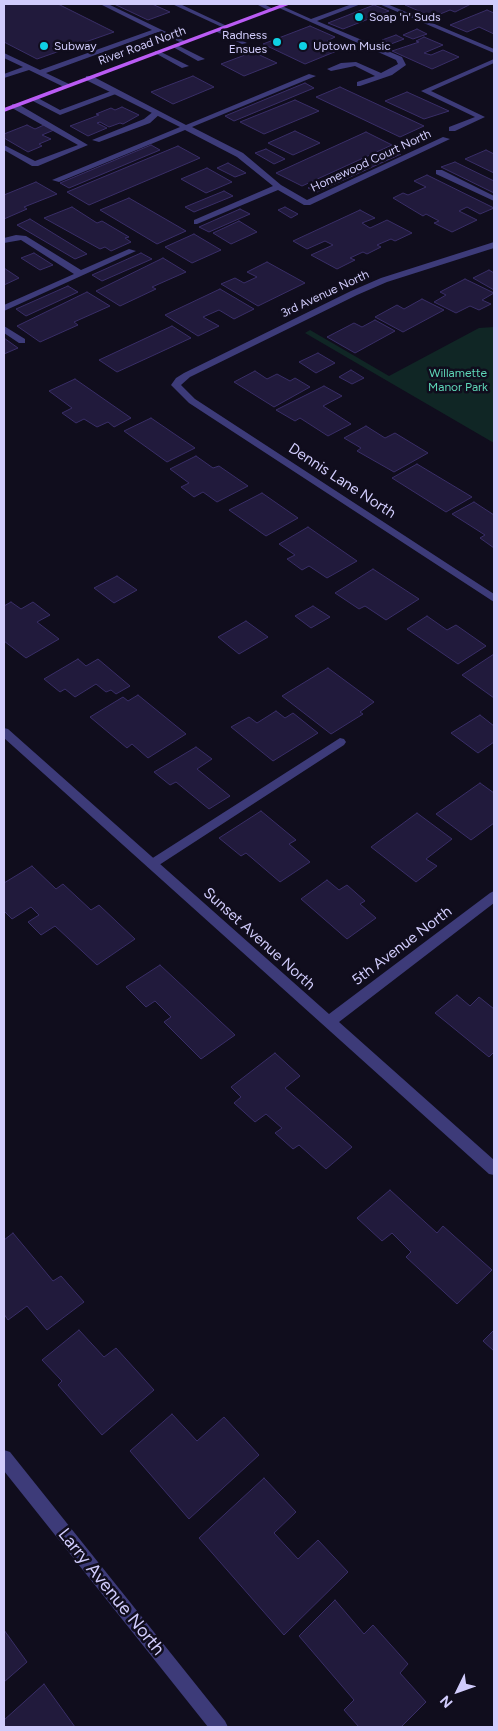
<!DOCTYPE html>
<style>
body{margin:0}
#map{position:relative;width:498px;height:1731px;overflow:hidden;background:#100d1d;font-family:Figtree,sans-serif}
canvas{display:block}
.frame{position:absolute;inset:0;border:5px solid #d1ccfc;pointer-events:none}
.north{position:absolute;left:433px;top:1666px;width:50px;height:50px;-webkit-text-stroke:4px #100d1d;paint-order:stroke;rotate:228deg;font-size:14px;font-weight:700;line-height:20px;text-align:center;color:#d1ccfc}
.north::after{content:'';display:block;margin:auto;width:18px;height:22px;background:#d1ccfc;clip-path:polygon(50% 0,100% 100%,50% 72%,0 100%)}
</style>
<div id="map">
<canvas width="498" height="1731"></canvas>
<div class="frame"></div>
<div class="north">N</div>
</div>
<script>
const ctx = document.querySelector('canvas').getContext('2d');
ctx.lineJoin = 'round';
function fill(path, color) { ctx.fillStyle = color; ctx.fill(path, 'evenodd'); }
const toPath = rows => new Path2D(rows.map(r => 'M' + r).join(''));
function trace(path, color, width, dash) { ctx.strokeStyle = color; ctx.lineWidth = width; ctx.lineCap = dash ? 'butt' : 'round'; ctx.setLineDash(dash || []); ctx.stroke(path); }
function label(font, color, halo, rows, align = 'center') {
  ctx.font = font + ' Figtree,sans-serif'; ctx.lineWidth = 5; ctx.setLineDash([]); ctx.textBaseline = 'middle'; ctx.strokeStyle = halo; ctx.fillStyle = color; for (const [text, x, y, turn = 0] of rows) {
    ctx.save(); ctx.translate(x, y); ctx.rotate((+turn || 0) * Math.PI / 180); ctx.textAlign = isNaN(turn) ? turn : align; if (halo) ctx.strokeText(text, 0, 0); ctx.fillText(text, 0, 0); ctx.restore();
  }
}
fill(toPath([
 [494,327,494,443,305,333,310,330,389,376,479,328]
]), '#102625');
const building = toPath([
 [4,4,58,4,114,32,37,59,4,42,4,4],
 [114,4,152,4,170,12,148,20,114,4],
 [471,4,455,12,450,10,433,17,405,5,471,4],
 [374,5,389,11,343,29,328,23,374,5],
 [487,10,494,13,494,34,479,27,467,32,450,25,487,10],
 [310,26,335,37,327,41,344,48,305,64,263,44,310,26],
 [417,29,427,34,413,39,403,35,417,29],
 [396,35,404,39,391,44,382,40,396,35],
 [424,37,443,45,424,53,431,55,443,50,459,57,432,69,392,51,419,42,416,41,424,37],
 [253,52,277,63,244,76,221,64,253,52],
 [193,76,214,87,173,104,151,92,193,76],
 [305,83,314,88,234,121,225,116,305,83],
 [340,87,424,126,400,137,316,97,340,87],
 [407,92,449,111,424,119,385,101,407,92],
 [295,100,319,111,264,134,240,122,295,100],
 [122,107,139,115,123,124,120,123,109,127,100,122,97,123,107,128,88,136,70,126,99,115,96,114,111,108,115,110,122,107],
 [27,125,35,129,44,125,54,130,42,135,51,139,39,144,42,146,28,152,4,138,4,134,27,125],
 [295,131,320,143,293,155,268,143,295,131],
 [366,132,392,145,302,186,276,173,366,132],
 [151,145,160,150,69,188,60,183,151,145],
 [178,146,200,158,89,205,67,192,178,146],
 [266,149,285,159,274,164,255,153,266,149],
 [392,149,401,154,317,192,308,188,392,149],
 [486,150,494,154,494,173,465,159,486,150],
 [455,162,494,181,494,193,441,167,455,162],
 [228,163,246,173,235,177,217,168,228,163],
 [207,168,232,182,206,193,181,179,207,168],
 [427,175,494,208,480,214,467,207,459,211,477,220,452,232,434,223,439,221,426,214,423,216,393,198,403,193,408,195,426,187,414,181,427,175],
 [36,182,57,194,24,207,27,209,4,219,4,195,36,182],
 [224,191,233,196,194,212,185,207,224,191],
 [129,198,186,231,157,244,100,210,129,198],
 [72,207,97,223,102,221,129,237,125,238,131,242,111,251,105,247,100,249,44,218,72,207],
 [285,207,298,214,291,218,278,210,285,207],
 [240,209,250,214,209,232,199,227,240,209],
 [360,210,375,218,362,223,370,228,387,220,412,233,395,241,391,239,377,245,381,247,367,254,363,252,350,258,355,260,337,269,311,255,333,245,325,241,307,249,293,241,360,210],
 [30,219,87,254,75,259,17,225,30,219],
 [239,221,257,232,231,244,213,233,239,221],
 [194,234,221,250,192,263,165,247,194,234],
 [34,253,53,265,40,270,21,258,34,253],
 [141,253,152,259,102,281,92,275,141,253],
 [163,258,186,272,152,287,156,289,120,306,96,291,163,258],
 [267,262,305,283,258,306,221,284,235,278,244,283,257,277,247,272,267,262],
 [4,268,19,278,4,285,4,268],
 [489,270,494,273,494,290,473,278,489,270],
 [465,279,494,293,482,300,491,304,479,310,470,306,456,313,434,302,446,295,440,292,465,279],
 [68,286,78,292,26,316,16,309,68,286],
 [220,289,254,309,234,319,219,310,203,317,219,326,198,336,165,315,220,289],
 [87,292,110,306,74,322,78,325,40,342,17,326,87,292],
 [422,299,444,310,403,332,375,317,397,305,404,309,422,299],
 [375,320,395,331,355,353,327,337,354,323,362,327,375,320],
 [172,326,191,338,117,372,99,360,172,326],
 [4,338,18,348,4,354,4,338],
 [318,353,335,363,316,373,299,362,318,353],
 [351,370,364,378,352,384,339,377,351,370],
 [255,371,267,379,277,374,290,381,295,378,310,387,274,407,234,382,255,371],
 [75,379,131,418,114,427,108,422,97,427,84,419,76,423,62,413,72,408,49,391,75,379],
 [324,386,342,396,323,406,351,424,328,436,300,418,295,421,276,410,324,386],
 [151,418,195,448,167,462,124,431,151,418],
 [366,426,385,438,395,433,428,453,394,472,357,451,361,448,344,438,366,426],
 [196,456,213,468,219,466,248,486,217,502,203,492,194,497,181,487,189,483,170,469,196,456],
 [417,464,472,497,446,512,392,478,417,464],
 [262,493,298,518,266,536,229,510,262,493],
 [474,502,494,515,494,548,480,538,485,535,452,514,474,502],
 [308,527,357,561,327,578,309,566,302,570,287,559,295,555,279,544,308,527],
 [373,569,419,599,386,620,365,606,359,609,335,593,373,569],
 [117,576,137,590,114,603,94,588,117,576],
 [11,602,21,609,33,602,50,615,37,622,59,639,26,658,4,641,4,606,11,602],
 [313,606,330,617,311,628,295,616,313,606],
 [427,616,447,630,456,625,486,646,458,664,407,629,427,616],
 [246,621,268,637,239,654,218,637,246,621],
 [494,654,494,698,462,675,494,654],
 [78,659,86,666,98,659,130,686,116,694,111,690,106,692,96,684,75,697,65,689,60,692,44,679,78,659],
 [328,668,374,702,360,712,363,714,331,734,282,696,328,668],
 [138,695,186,734,148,758,132,744,127,748,90,717,123,697,128,701,138,695],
 [276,711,285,718,293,713,318,733,273,761,231,727,249,717,257,723,276,711],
 [480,715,494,726,494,742,478,753,451,733,480,715],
 [196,747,212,759,197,769,230,796,209,809,176,782,170,785,154,772,196,747],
 [480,783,494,793,494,823,471,840,436,814,480,783],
 [261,811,296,840,289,844,310,862,280,882,246,853,241,856,219,838,261,811],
 [417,813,452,839,426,859,437,866,416,882,371,847,417,813],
 [32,866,56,889,63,884,91,910,99,905,135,939,97,965,55,926,41,935,28,922,39,915,31,907,12,919,4,911,4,883,32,866],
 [327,880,339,890,347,885,365,901,360,904,376,918,347,939,301,899,327,880],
 [160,965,235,1035,201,1059,164,1022,171,1017,155,1001,146,1007,126,987,160,965],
 [457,995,470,1006,479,997,494,1009,494,1052,489,1057,435,1013,457,995],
 [275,1053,300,1076,285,1088,352,1147,326,1169,299,1145,293,1149,275,1133,282,1128,266,1114,255,1122,234,1103,241,1097,231,1087,275,1053],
 [390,1190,437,1233,443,1226,492,1270,457,1304,406,1257,411,1252,392,1233,382,1241,357,1218,390,1190],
 [13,1233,53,1281,61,1276,84,1302,47,1330,27,1306,8,1320,4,1314,4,1240,13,1233],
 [79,1330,104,1357,116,1348,154,1390,102,1435,58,1385,62,1381,42,1360,79,1330],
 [494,1330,494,1351,483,1341,494,1330],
 [172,1414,197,1441,224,1417,259,1455,189,1519,130,1451,172,1414],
 [264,1478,296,1512,274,1533,298,1559,318,1540,348,1572,284,1635,199,1538,264,1478],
 [335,1600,364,1634,373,1625,408,1664,400,1673,426,1702,401,1727,359,1727,344,1710,354,1700,299,1636,335,1600],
 [4,1630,27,1662,4,1682,4,1630],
 [44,1684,75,1727,4,1727,4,1720,44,1684]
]);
fill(building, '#211a3c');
trace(building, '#392e67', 1);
fill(toPath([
 [100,4,108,4,187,42,182,43,158,32,46,73,69,84,70,86,66,88,29,70,4,78,4,74,23,67,4,58,4,53,40,70,152,30,100,4],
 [172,4,180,4,229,27,224,28,172,4],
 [256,4,264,4,275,10,270,11,256,4],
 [352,4,361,4,317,21,402,57,406,65,392,75,360,86,357,86,357,82,375,76,355,66,331,71,327,69,341,63,356,62,381,73,398,64,396,60,277,7,282,6,311,19,352,4],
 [379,4,387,4,494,49,494,53,379,4],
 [215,29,219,29,247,43,242,44,215,31,215,29],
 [173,45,177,45,205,59,198,61,173,47,173,45],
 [155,51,159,51,189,66,182,68,155,53,155,51],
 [494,59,494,63,431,91,485,117,455,131,449,131,449,127,475,117,421,91,494,59],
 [114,90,121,92,60,115,29,99,36,97,60,110,114,90],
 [12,104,18,104,88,145,38,166,32,166,4,150,4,145,35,161,78,145,12,108,12,104],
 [154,111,161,113,150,123,99,142,92,140,144,119,154,111],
 [436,170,442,170,494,196,494,201,436,174,436,170],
 [340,738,344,739,346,742,344,745,156,867,148,867,146,864,148,861,340,738]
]), '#3d3b79');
fill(toPath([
 [309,74,316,76,192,127,243,153,281,185,307,200,443,137,450,139,310,205,304,205,278,190,197,224,194,224,194,220,273,186,237,157,185,130,59,182,52,180,180,127,86,80,86,76,92,76,186,125,309,74],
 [16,235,26,236,81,270,129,249,136,251,4,311,4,305,74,274,21,240,4,243,4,238,16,235],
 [494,242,494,248,387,282,357,295,190,377,181,385,195,399,494,594,494,602,189,403,171,385,176,378,184,373,351,291,381,278,494,242],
 [4,326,25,339,25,343,19,343,4,333,4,326],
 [4,728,8,729,329,1014,490,893,494,891,494,903,339,1022,494,1160,494,1175,489,1174,4,738,4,728],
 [4,1450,10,1452,225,1721,228,1727,208,1727,4,1471,4,1450]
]), '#3d3b79');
fill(toPath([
 [282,4,291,4,4,112,4,108,282,4]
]), '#ba5bf4');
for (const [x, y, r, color] of [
 [359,17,5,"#0fd1e4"],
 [277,42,5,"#0fd1e4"],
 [44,46,5,"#0fd1e4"],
 [303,46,5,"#0fd1e4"]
]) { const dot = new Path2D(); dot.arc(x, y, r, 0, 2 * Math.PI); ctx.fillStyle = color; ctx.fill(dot); trace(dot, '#100d1d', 2); }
label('12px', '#d1ccfc', '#100d1d', [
 ["Soap 'n' Suds",369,17],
 ["Radness",267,35,"right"],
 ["Ensues",267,49,"right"],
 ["Subway",54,46],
 ["Uptown Music",313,46]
], 'left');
label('12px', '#d1ccfc', '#100d1d', [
 ["River Road North",142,46,-20],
 ["Homewood Court North",371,161,-25],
 ["3rd Avenue North",325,294,-25]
]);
label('12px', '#5ed6b7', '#100d1d', [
 ["Willamette",458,373],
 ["Manor Park",458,387]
]);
label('15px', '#d1ccfc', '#100d1d', [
 ["Dennis Lane North",342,481,33],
 ["Sunset Avenue North",259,939,42],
 ["5th Avenue North",402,946,-37]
]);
label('18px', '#d1ccfc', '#100d1d', [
 ["Larry Avenue North",111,1592,51]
]);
</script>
